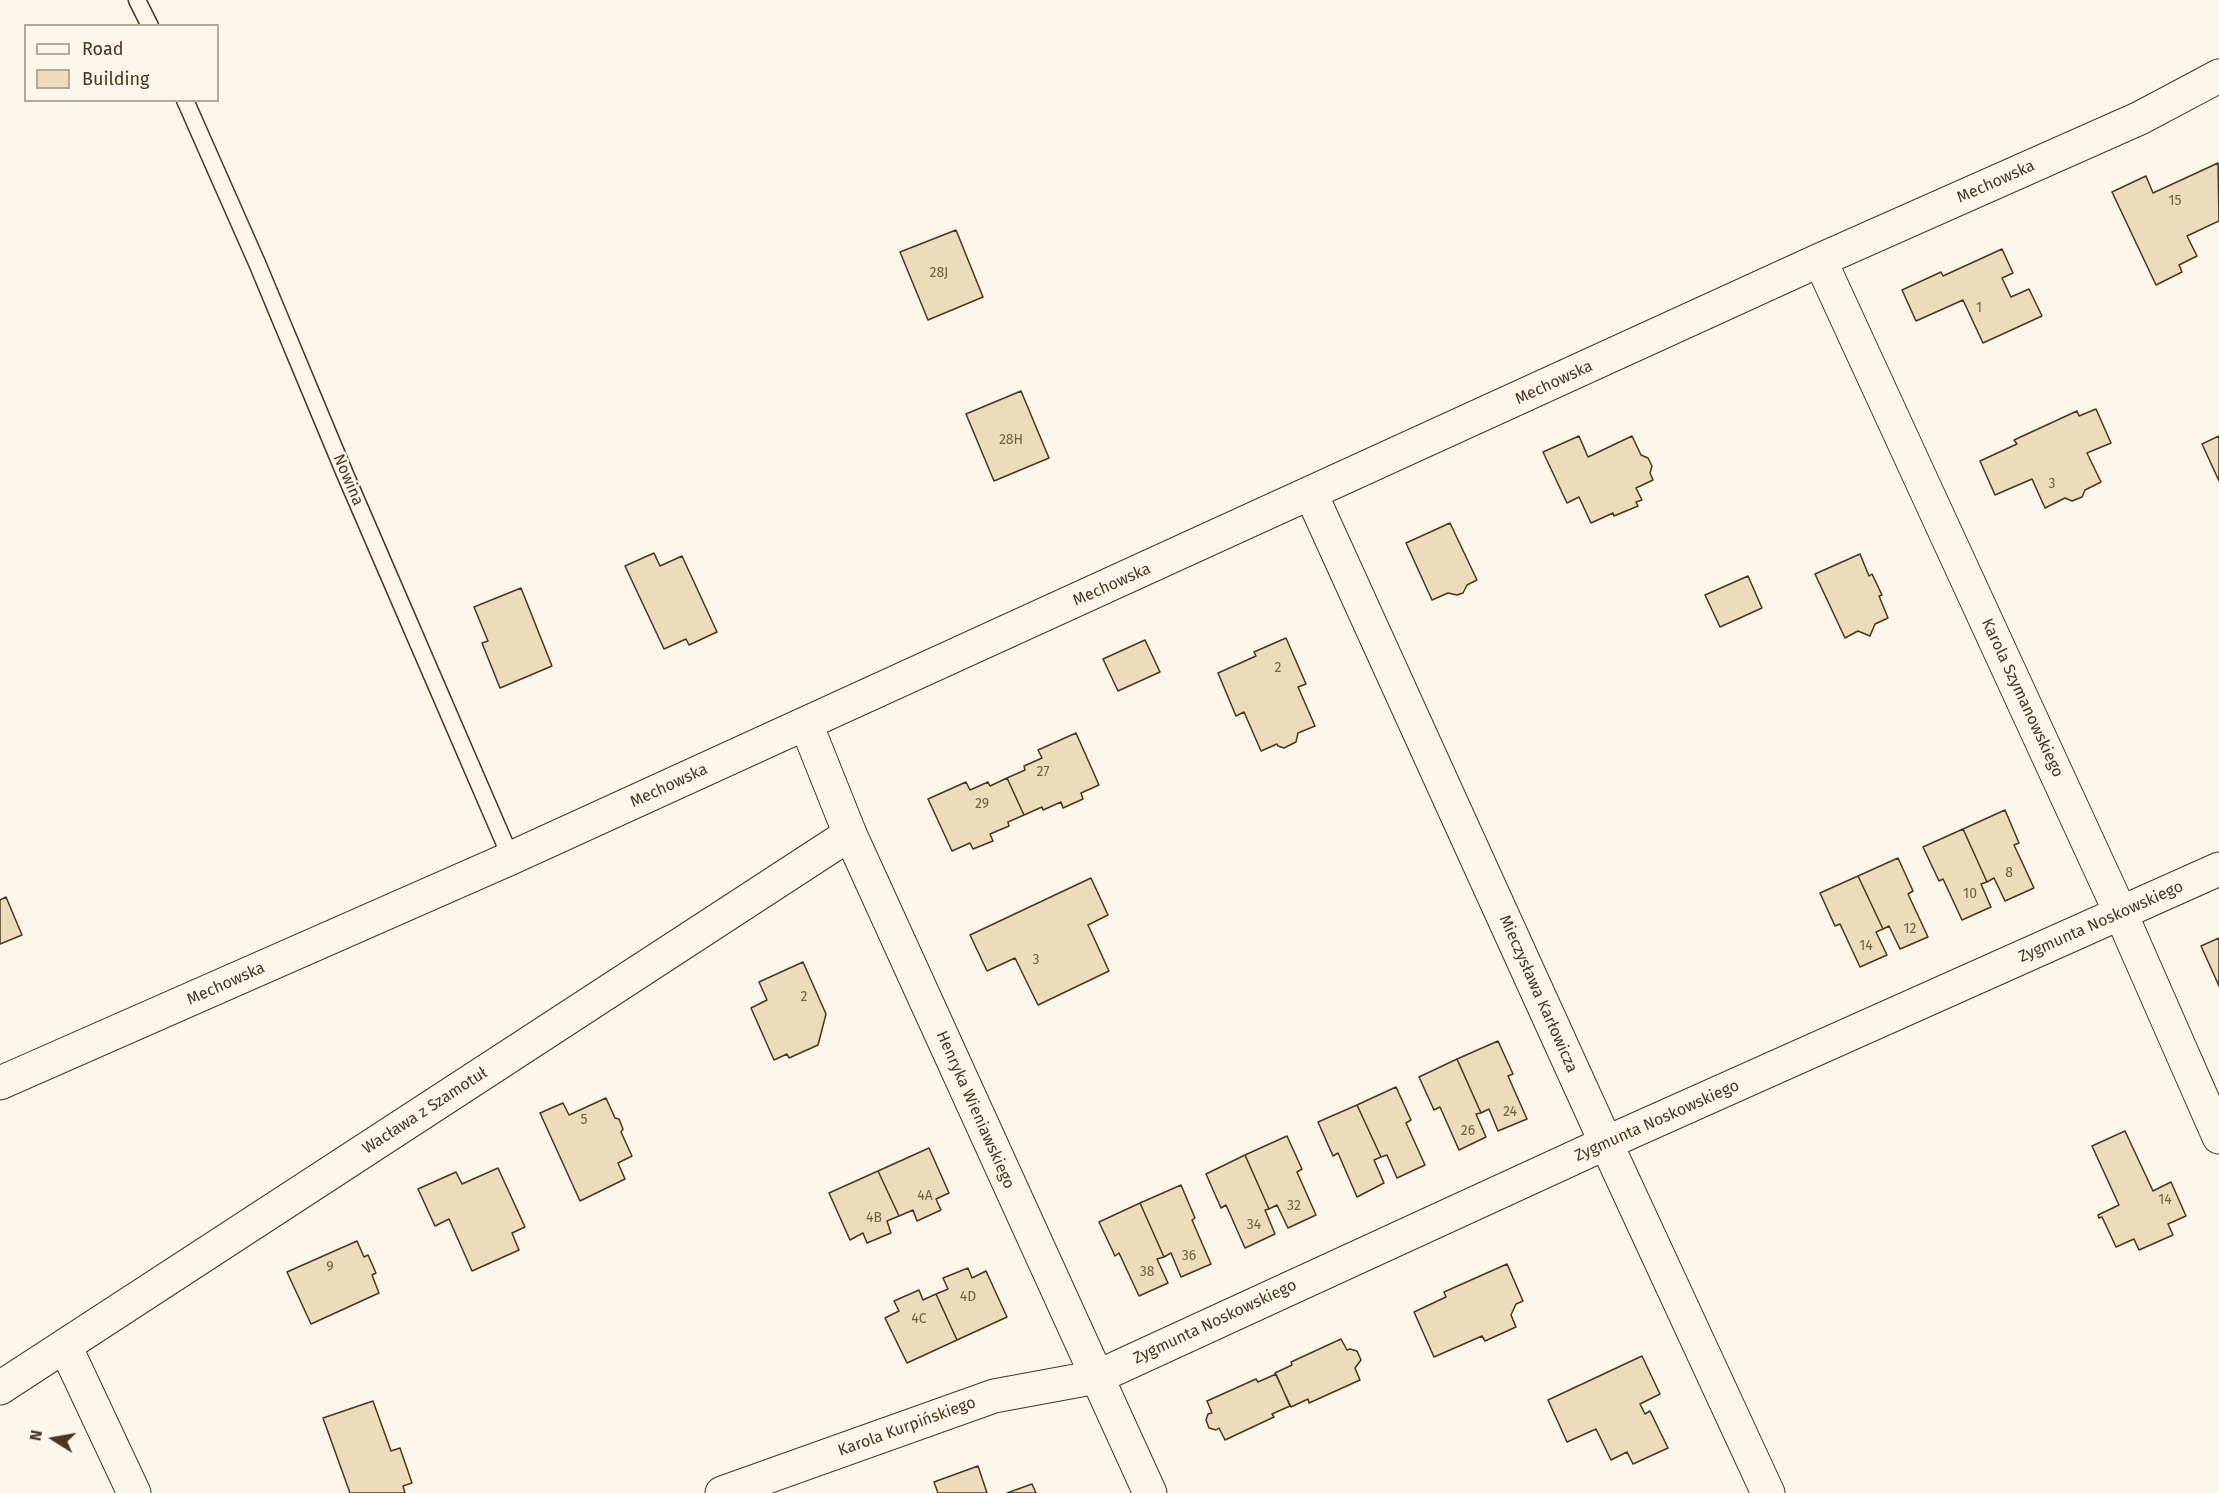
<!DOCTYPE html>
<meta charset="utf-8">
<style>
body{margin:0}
#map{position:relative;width:2219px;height:1493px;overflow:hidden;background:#fbf6e9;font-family:"Fira Sans",sans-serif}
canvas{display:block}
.legend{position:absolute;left:24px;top:24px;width:195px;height:78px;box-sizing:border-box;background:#fbf6e9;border:2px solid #b4a999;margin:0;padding:8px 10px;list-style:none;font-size:18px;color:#4a3520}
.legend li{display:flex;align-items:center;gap:12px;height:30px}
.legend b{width:30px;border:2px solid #b4a999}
.north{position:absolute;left:24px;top:1409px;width:60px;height:60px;-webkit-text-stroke:4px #fbf6e9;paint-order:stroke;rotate:281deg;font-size:16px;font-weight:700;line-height:24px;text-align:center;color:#4a3520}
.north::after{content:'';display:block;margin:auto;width:21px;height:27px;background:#4a3520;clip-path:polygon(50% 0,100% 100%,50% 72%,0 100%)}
</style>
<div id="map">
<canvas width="2219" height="1493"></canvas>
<ul class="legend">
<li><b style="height:8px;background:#fbf6e9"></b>Road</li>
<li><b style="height:16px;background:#ecdcbc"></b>Building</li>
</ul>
<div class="north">N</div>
</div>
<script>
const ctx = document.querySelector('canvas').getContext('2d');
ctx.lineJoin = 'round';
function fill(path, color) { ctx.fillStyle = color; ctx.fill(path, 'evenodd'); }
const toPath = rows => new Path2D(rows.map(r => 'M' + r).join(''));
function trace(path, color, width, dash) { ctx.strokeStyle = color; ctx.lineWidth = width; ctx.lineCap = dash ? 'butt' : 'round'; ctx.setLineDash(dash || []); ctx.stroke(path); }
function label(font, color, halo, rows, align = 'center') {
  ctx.font = font + ' "Fira Sans",sans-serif'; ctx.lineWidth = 4.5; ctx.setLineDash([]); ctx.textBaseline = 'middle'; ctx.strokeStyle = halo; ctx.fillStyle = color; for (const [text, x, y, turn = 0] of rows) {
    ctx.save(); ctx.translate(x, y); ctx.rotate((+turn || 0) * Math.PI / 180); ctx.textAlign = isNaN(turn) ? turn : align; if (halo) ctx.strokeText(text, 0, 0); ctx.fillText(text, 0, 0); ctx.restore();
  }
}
const building = toPath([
 [2218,163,2219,221,2187,236,2197,256,2179,265,2182,272,2156,285,2112,192,2146,176,2153,193,2218,163],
 [956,230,983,297,928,320,900,252,956,230],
 [2002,249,2013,273,2002,278,2011,297,2029,289,2042,316,1983,343,1963,300,1916,321,1902,290,1941,272,1943,276,2002,249],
 [1021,391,1049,458,994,481,966,414,1021,391],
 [2096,409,2111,443,2087,453,2101,482,2085,490,2082,497,2072,501,2065,498,2045,508,2032,479,1995,495,1980,461,2017,444,2014,440,2077,411,2079,416,2096,409],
 [1579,436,1588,457,1632,436,1641,455,1648,458,1652,466,1650,473,1653,480,1636,488,1642,500,1636,502,1638,506,1614,516,1613,513,1591,523,1579,497,1567,503,1543,452,1579,436],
 [2219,436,2219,481,2202,444,2219,436],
 [1450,523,1477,580,1467,585,1463,593,1457,595,1448,593,1432,600,1406,543,1450,523],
 [654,553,660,566,682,556,717,632,689,645,686,639,664,649,625,566,654,553],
 [1860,554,1869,576,1872,574,1882,595,1879,596,1888,618,1875,624,1870,636,1858,631,1845,638,1815,574,1860,554],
 [1748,576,1762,608,1720,627,1705,595,1748,576],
 [521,588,552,666,500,688,482,643,488,641,474,607,521,588],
 [1286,638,1306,684,1298,687,1315,726,1298,733,1296,742,1284,748,1278,746,1277,744,1261,751,1244,712,1236,716,1218,673,1256,656,1254,652,1286,638],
 [1145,640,1160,672,1118,691,1103,659,1145,640],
 [1076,733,1099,785,1081,793,1083,799,1063,808,1061,802,1043,810,1042,807,1024,815,1007,778,1025,770,1024,766,1042,758,1038,750,1076,733],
 [1007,778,1024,815,1008,822,1009,826,990,834,993,841,973,849,970,843,952,851,928,799,966,782,970,790,988,782,990,786,1007,778],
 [2005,810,2019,843,2014,845,2034,888,2005,901,1994,878,1987,882,1963,829,2005,810],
 [1963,829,1987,882,1981,884,1991,907,1962,920,1943,879,1939,881,1923,847,1963,829],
 [1898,858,1913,891,1908,894,1928,937,1900,949,1889,926,1883,929,1858,876,1898,858],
 [1858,876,1883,929,1876,932,1887,955,1860,967,1840,924,1835,926,1820,893,1858,876],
 [1091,878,1108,915,1088,925,1109,971,1038,1005,1015,958,987,971,970,935,1091,878],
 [6,897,22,935,0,944,0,900,6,897],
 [2219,938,2219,986,2201,946,2219,938],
 [803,962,826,1014,818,1045,789,1058,787,1054,774,1060,751,1008,767,1000,759,982,803,962],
 [1498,1041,1513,1074,1508,1076,1527,1119,1498,1131,1489,1109,1481,1113,1457,1059,1498,1041],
 [1457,1059,1481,1113,1476,1114,1486,1137,1459,1150,1440,1107,1434,1110,1419,1077,1457,1059],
 [1396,1087,1411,1120,1406,1123,1425,1165,1397,1178,1387,1155,1381,1157,1357,1105,1396,1087],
 [606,1098,615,1118,619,1119,623,1129,621,1132,632,1156,618,1163,625,1179,580,1201,540,1113,563,1103,569,1115,606,1098],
 [1357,1105,1381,1157,1374,1160,1384,1183,1357,1197,1338,1153,1333,1156,1318,1122,1357,1105],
 [2125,1131,2153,1191,2171,1182,2186,1216,2168,1224,2173,1235,2139,1250,2134,1239,2116,1247,2102,1217,2099,1218,2098,1215,2119,1205,2092,1146,2125,1131],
 [1287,1136,1302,1169,1297,1172,1316,1215,1288,1228,1277,1205,1269,1209,1245,1155,1287,1136],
 [929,1148,949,1193,936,1199,941,1210,917,1221,913,1210,899,1216,878,1171,929,1148],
 [1245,1155,1269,1209,1265,1210,1275,1234,1245,1248,1226,1205,1221,1208,1206,1174,1245,1155],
 [498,1168,525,1227,512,1233,519,1250,472,1271,449,1219,435,1226,418,1189,456,1172,462,1184,498,1168],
 [878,1171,899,1216,887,1221,891,1233,867,1243,863,1233,850,1240,829,1193,878,1171],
 [1181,1185,1195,1218,1192,1220,1211,1264,1181,1277,1171,1253,1164,1257,1140,1203,1181,1185],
 [1140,1203,1164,1257,1157,1259,1168,1283,1139,1296,1119,1253,1115,1256,1099,1222,1140,1203],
 [357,1241,364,1257,368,1255,376,1273,372,1275,379,1293,311,1324,287,1272,357,1241],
 [1507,1264,1523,1301,1516,1304,1511,1315,1516,1327,1485,1341,1482,1336,1434,1357,1414,1312,1446,1297,1444,1292,1507,1264],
 [968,1268,972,1278,986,1271,1007,1317,957,1340,936,1294,948,1289,943,1278,968,1268],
 [919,1290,923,1300,936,1294,957,1340,907,1363,885,1318,899,1311,894,1301,919,1290],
 [1341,1339,1347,1350,1350,1349,1357,1351,1361,1360,1355,1368,1360,1380,1309,1403,1308,1399,1291,1407,1275,1373,1292,1365,1291,1362,1341,1339],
 [1642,1356,1660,1394,1640,1404,1645,1414,1650,1411,1668,1448,1633,1464,1627,1452,1611,1460,1596,1429,1567,1442,1548,1400,1642,1356],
 [1276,1374,1290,1406,1272,1414,1274,1417,1225,1440,1219,1428,1216,1430,1209,1428,1206,1420,1208,1414,1212,1413,1207,1401,1256,1379,1258,1382,1276,1374],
 [373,1401,391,1451,400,1448,412,1483,403,1486,405,1493,350,1493,323,1418,373,1401],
 [978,1466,987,1493,938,1493,934,1482,978,1466],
 [1032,1484,1036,1493,1007,1493,1032,1484]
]);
fill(building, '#ecdcbc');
trace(building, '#4a3520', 1.5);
const lane = toPath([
 [137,0,150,26],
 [185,100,257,263,345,474,511,858]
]);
const street = toPath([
 [1820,260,2121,914,2219,1137],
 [1311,494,1606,1143,1768,1493],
 [806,724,850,834,1150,1493],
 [0,1083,511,858,1820,260,2140,118,2219,76],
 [65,1346,134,1493],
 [0,1388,850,834],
 [722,1493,994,1396,1097,1377,1606,1143,2219,869]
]);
trace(lane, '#4a3520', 19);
trace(street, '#4a3520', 35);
trace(lane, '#fbf6e9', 16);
trace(street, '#fbf6e9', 33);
label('14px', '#725f47', null, [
 ["15",2175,201],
 ["28J",939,273],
 ["1",1979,308],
 ["28H",1011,440],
 ["3",2052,484],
 ["2",1278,668],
 ["27",1043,772],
 ["29",982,804],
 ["8",2009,873],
 ["10",1970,894],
 ["12",1910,929],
 ["14",1866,946],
 ["3",1036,960],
 ["2",804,997],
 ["24",1510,1112],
 ["5",584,1120],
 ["26",1468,1131],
 ["4A",925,1196],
 ["14",2165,1200],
 ["32",1294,1206],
 ["4B",874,1218],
 ["34",1254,1225],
 ["36",1189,1256],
 ["9",330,1267],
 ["38",1147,1272],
 ["4D",968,1297],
 ["4C",919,1319]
]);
label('16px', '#4a3520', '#fbf6e9', [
 ["Mechowska",1996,182,-24],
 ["Mechowska",1554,383,-25],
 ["Nowina",348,480,67],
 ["Mechowska",1112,585,-24],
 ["Karola Szymanowskiego",2022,698,65],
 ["Mechowska",669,786,-25],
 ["Zygmunta Noskowskiego",2101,922,-24],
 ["Mechowska",226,984,-24],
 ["Mieczysława Karłowicza",1538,994,66],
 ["Henryka Wieniawskiego",975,1110,66],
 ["Wacława z Szamotuł",425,1111,-33],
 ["Zygmunta Noskowskiego",1657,1121,-24],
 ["Zygmunta Noskowskiego",1215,1322,-25],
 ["Karola Kurpińskiego",907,1427,-20]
]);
</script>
